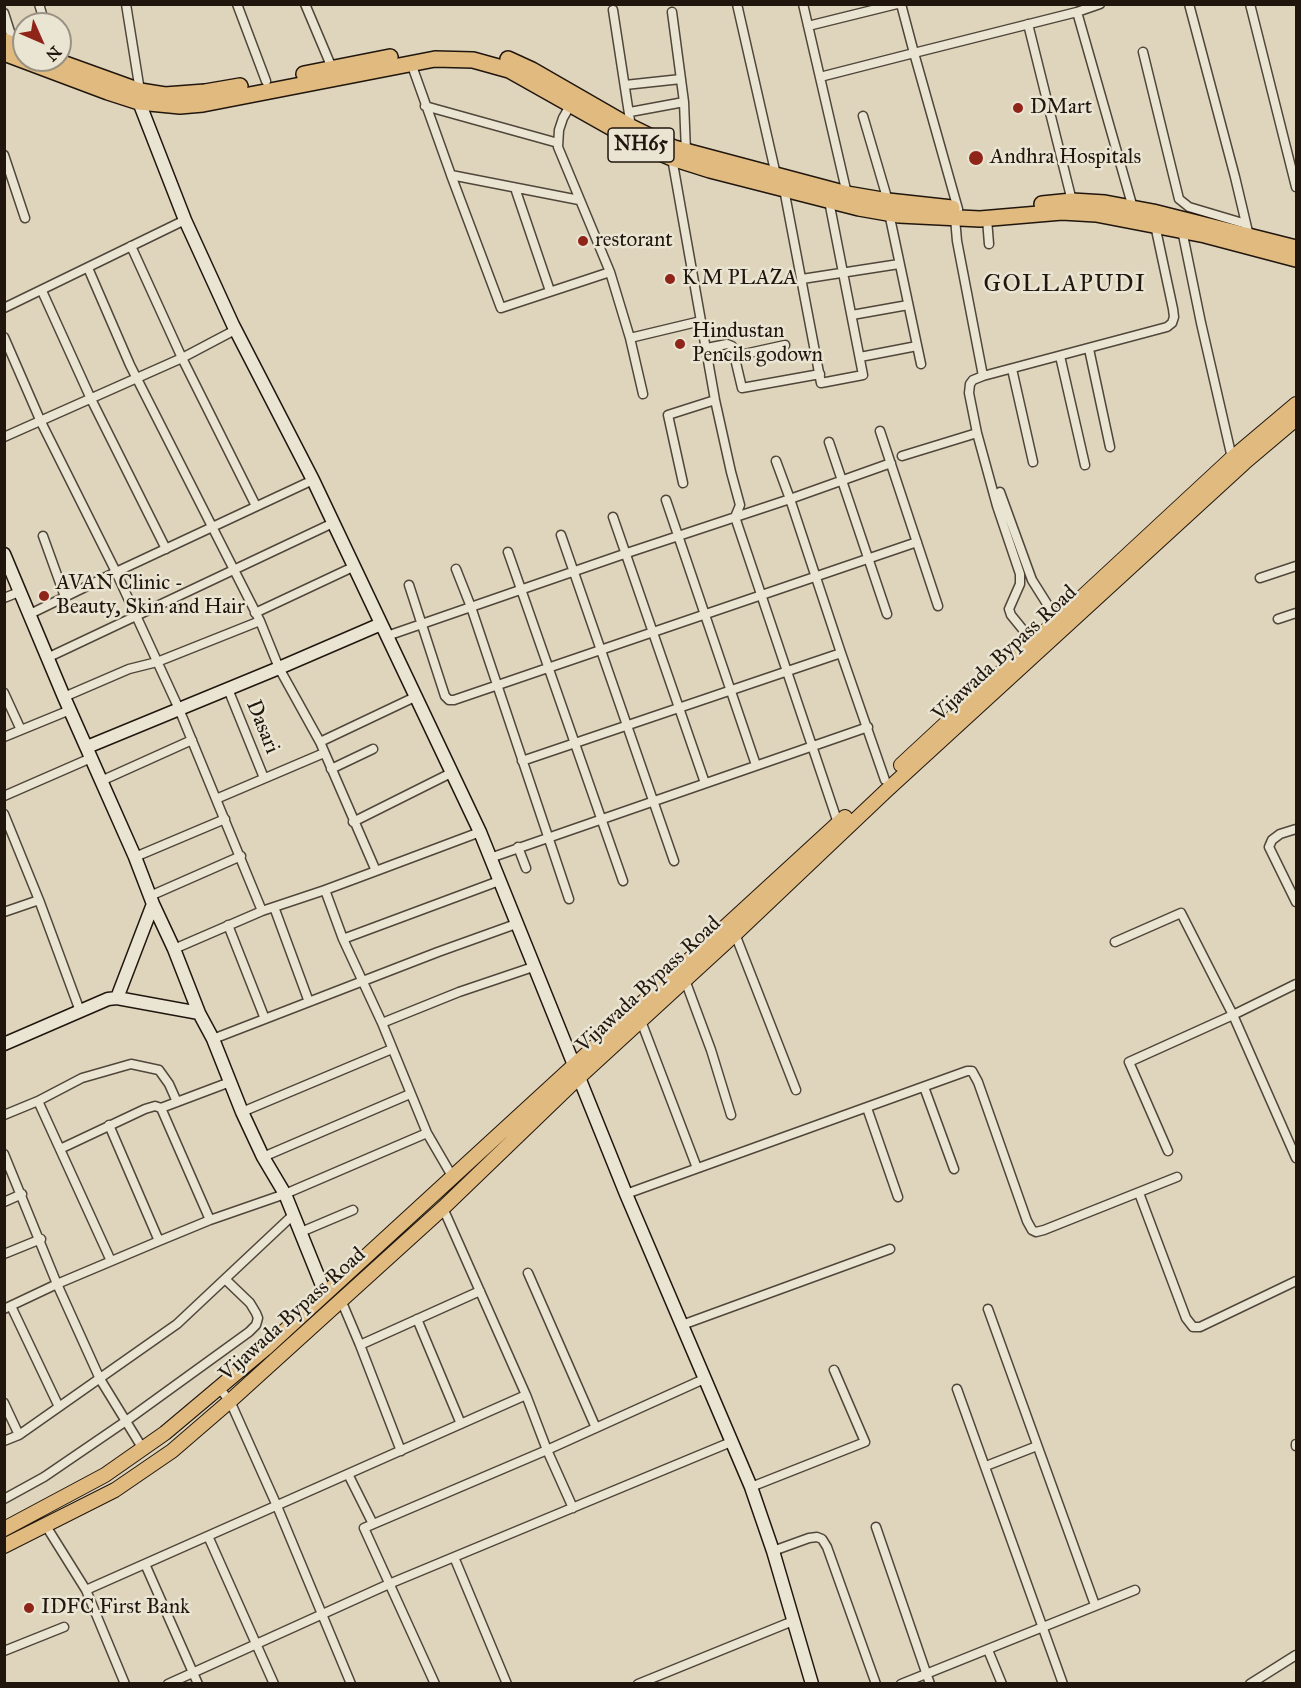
<!DOCTYPE html>
<style>
body{margin:0}
#map{position:relative;width:1301px;height:1688px;overflow:hidden;background:#dfd5bc;font-family:"IM FELL Great Primer",serif}
canvas{display:block}
.frame{position:absolute;inset:0;border:6px solid #20160e;pointer-events:none}
.north{position:absolute;left:12px;top:12px;width:60px;height:60px;box-sizing:border-box;background:#eae4d3;border:2px solid #999284;border-radius:50%;rotate:135deg;font-size:16px;font-weight:700;line-height:24px;text-align:center;color:#20160e}
.north::after{content:'';display:block;margin:auto;width:21px;height:27px;background:#8f2418;clip-path:polygon(50% 0,100% 100%,50% 72%,0 100%)}
</style>
<div id="map">
<canvas width="1301" height="1688"></canvas>
<div class="frame"></div>
<div class="north">N</div>
</div>
<script>
const ctx = document.querySelector('canvas').getContext('2d');
ctx.lineJoin = 'round';
const toPath = rows => new Path2D(rows.map(r => 'M' + r).join(''));
function trace(path, color, width, dash) { ctx.strokeStyle = color; ctx.lineWidth = width; ctx.lineCap = dash ? 'butt' : 'round'; ctx.setLineDash(dash || []); ctx.stroke(path); }
function label(font, color, halo, rows, align = 'center') {
  ctx.font = font + ' "IM FELL Great Primer",serif'; ctx.lineWidth = 5; ctx.setLineDash([]); ctx.textBaseline = 'middle'; ctx.strokeStyle = halo; ctx.fillStyle = color; for (const [text, x, y, turn = 0] of rows) {
    ctx.save(); ctx.translate(x, y); ctx.rotate((+turn || 0) * Math.PI / 180); ctx.textAlign = isNaN(turn) ? turn : align; if (halo) ctx.strokeText(text, 0, 0); ctx.fillText(text, 0, 0); ctx.restore();
  }
}
const street = toPath([
 [39,4,45,24],
 [126,4,140,91],
 [237,4,266,81],
 [305,4,332,68],
 [737,4,776,175],
 [803,4,847,194],
 [1189,4,1235,177,1249,236],
 [1250,4,1296,187],
 [613,10,631,127],
 [672,12,684,102,686,152],
 [1077,12,1100,4],
 [4,13,14,44],
 [1028,24,1072,201],
 [808,26,897,4],
 [1143,52,1179,199,1189,207,1246,224],
 [411,63,451,175],
 [820,77,914,53,901,4],
 [625,85,681,79],
 [571,104,563,118,559,130,558,147,610,272,630,338,643,394],
 [425,106,558,143],
 [630,112,684,102],
 [863,116,888,201],
 [4,155,25,218],
 [672,158,715,400,731,472,740,505,735,517,839,826],
 [515,188,550,291],
 [784,189,821,383,863,375,829,201],
 [579,200,451,175,501,308,610,272],
 [958,209,914,53,1077,12,1133,208],
 [889,213,921,364],
 [955,218,957,241,983,376],
 [987,219,989,244],
 [1182,230,1201,323,1232,458],
 [131,246,182,358,256,506],
 [88,268,130,365,260,621,279,668,320,742,376,871,325,890],
 [802,279,899,264],
 [42,291,91,399,166,549],
 [4,308,185,220],
 [852,315,908,305],
 [4,337,41,422,116,572,179,709,262,911],
 [630,338,701,321],
 [707,348,727,344,732,346,742,388,820,374],
 [1089,349,1110,447],
 [735,356,785,345],
 [1060,356,1085,465],
 [860,357,917,346],
 [1012,369,1033,462],
 [880,431,938,606],
 [977,433,997,506,1020,574,1020,584,1009,609,1011,615,1033,642],
 [4,437,182,358,235,330],
 [829,442,887,614],
 [902,456,977,433,969,393,970,384,973,380,983,376,1167,327,1172,323,1174,317,1173,309,1155,225],
 [776,461,790,499,891,463],
 [683,483,668,415,715,400],
 [1000,492,1032,580,1049,607,1059,617],
 [666,500,756,765],
 [613,517,705,783],
 [561,535,674,861],
 [43,536,65,597],
 [508,552,623,881],
 [456,569,471,607,569,899],
 [1260,578,1296,566],
 [409,585,445,696,449,700,454,700,917,542],
 [4,598,19,592],
 [255,613,353,567],
 [30,614,116,572,313,480],
 [1278,619,1296,613],
 [387,636,627,553,790,499,841,653,885,780],
 [47,658,333,523],
 [228,689,264,778],
 [4,693,21,730],
 [64,697,129,669,157,662,260,621],
 [4,737,70,710],
 [320,742,417,696],
 [522,761,841,653],
 [331,769,373,749],
 [101,781,192,740],
 [4,796,91,758],
 [216,799,324,753],
 [4,814,39,900,80,1011],
 [353,822,451,773],
 [1296,829,1280,834,1272,840,1269,847,1296,902],
 [518,847,526,868],
 [135,857,225,819],
 [490,858,868,727],
 [376,871,480,832],
 [150,896,241,856],
 [274,907,309,1002],
 [4,912,39,900],
 [228,925,265,1019],
 [735,934,796,1090],
 [343,939,499,881],
 [1115,942,1181,913,1233,1015,1129,1062,1168,1151],
 [174,949,262,911,325,890,343,939,382,1023,427,1133,452,1176],
 [685,980,711,1050,731,1115],
 [1296,984,1233,1015,1296,1158],
 [641,1021,697,1168],
 [382,1023,459,992,533,967],
 [213,1039,438,952,516,924],
 [924,1087,954,1169],
 [38,1101,111,1261],
 [867,1108,898,1197],
 [242,1112,392,1049],
 [4,1115,38,1101,82,1078,131,1064,159,1070,169,1084,177,1102],
 [109,1125,159,1241],
 [60,1149,145,1109,155,1106,161,1108],
 [4,1154,57,1284,100,1379,143,1449],
 [263,1157,410,1094],
 [1139,1193,1186,1318,1193,1327,1200,1327,1296,1281],
 [626,1194,967,1071,972,1071,978,1082,1027,1221,1032,1230,1036,1232,1044,1230,1177,1177],
 [4,1202,22,1194],
 [443,1208,526,1395,547,1450,573,1508],
 [210,1220,161,1108,230,1082],
 [301,1232,353,1210],
 [4,1254,41,1239],
 [528,1273,596,1428],
 [341,1300,360,1345,480,1291],
 [11,1306,59,1407],
 [4,1309,57,1284,159,1241,210,1220,285,1194,427,1133],
 [988,1309,1095,1605],
 [417,1319,461,1424],
 [682,1325,890,1249],
 [360,1345,401,1451],
 [219,1388,230,1401,277,1506,351,1684],
 [957,1389,1063,1684],
 [4,1403,19,1435],
 [4,1441,19,1435,177,1324,293,1215],
 [1296,1444,1296,1446],
 [986,1466,1037,1446],
 [348,1474,373,1524],
 [751,1487,865,1442,834,1370],
 [4,1499,44,1477,126,1421,249,1332,256,1325,258,1318,256,1313,250,1303,225,1279],
 [46,1526,86,1590,125,1684],
 [876,1527,930,1684],
 [208,1536,274,1684],
 [773,1551,809,1538,817,1537,822,1539,827,1547,876,1684],
 [454,1557,507,1684],
 [145,1564,198,1684],
 [86,1590,526,1395],
 [988,1650,1002,1684],
 [4,1651,64,1627],
 [168,1684,389,1584,731,1442],
 [435,1684,364,1528,547,1450,704,1379],
 [638,1684,793,1621],
 [901,1684,1135,1590],
 [1250,1684,1296,1655]
]);
const secondary = toPath([
 [140,96,139,102,185,220,233,325,313,480,480,832,626,1194,751,1487,773,1551,812,1684],
 [4,554,64,697,135,857,153,904,174,949,199,1013,213,1039,242,1112,263,1157,285,1194,325,1293],
 [87,747,279,668,381,624],
 [117,998,153,904],
 [4,1044,108,999,117,998,199,1013]
]);
const primary = toPath([
 [901,765,1232,458,1296,404],
 [4,1529,105,1475,165,1433,265,1349,845,817],
 [4,1546,115,1490,172,1451,230,1401,443,1208,578,1078,735,934,887,790,1244,463,1296,419]
]);
const highway = toPath([
 [4,41,24,48],
 [4,53,108,92,139,102,180,106,203,104,435,59,473,60,509,70,644,146,672,158,710,170,859,208,899,215,980,219,1062,212,1096,214,1205,235,1296,259],
 [508,59,532,70,631,127,674,148,847,194,888,201,952,208],
 [54,60,140,91,165,95,205,92,240,86],
 [304,74,390,57],
 [1042,204,1072,201,1105,203,1153,212,1296,248]
]);
trace(street, '#50463a', 11);
trace(secondary, '#20160e', 15);
trace(primary, '#20160e', 16);
trace(highway, '#20160e', 18);
trace(street, '#eae4d3', 8);
trace(secondary, '#eae4d3', 12);
trace(primary, '#e0ba7e', 14);
trace(highway, '#e0ba7e', 15);
for (const [x, y, r, color] of [
 [1018,108,6,"#8f2418"],
 [976,158,8,"#8f2418"],
 [583,241,6,"#8f2418"],
 [670,279,6,"#8f2418"],
 [680,344,6,"#8f2418"],
 [44,596,6,"#8f2418"],
 [29,1608,6,"#8f2418"]
]) { const dot = new Path2D(); dot.arc(x, y, r, 0, 2 * Math.PI); ctx.fillStyle = color; ctx.fill(dot); trace(dot, '#eae4d3', 2); }
for (const [x, y, w] of [
 [641,145,66]
]) { const box = new Path2D(); box.roundRect(x - w / 2, y - 17, w, 34, 4.5); ctx.fillStyle = '#eae4d3'; ctx.fill(box); trace(box, '#20160e', 1.5); }
label('bold 20px', '#20160e', null, [
 ["NH65",641,145]
]);
label('21px', '#20160e', '#eae4d3', [
 ["DMart",1030,108],
 ["Andhra Hospitals",990,158],
 ["restorant",595,241],
 ["K M PLAZA",682,279],
 ["Hindustan",692,332],
 ["Pencils godown",692,356],
 ["AVAN Clinic -",56,584],
 ["Beauty, Skin and Hair",56,608],
 ["IDFC First Bank",41,1608]
], 'left');
label('21px', '#20160e', '#eae4d3', [
 ["Vijawada Bypass Road",1005,654,-43],
 ["Dasari",262,727,68],
 ["Vijawada Bypass Road",649,985,-43],
 ["Vijawada Bypass Road",293,1315,-42]
]);
ctx.letterSpacing = '1.5px';
label('24px', '#20160e', '#eae4d3', [
 ["GOLLAPUDI",1065,285]
]);
ctx.letterSpacing = '0px';
</script>
